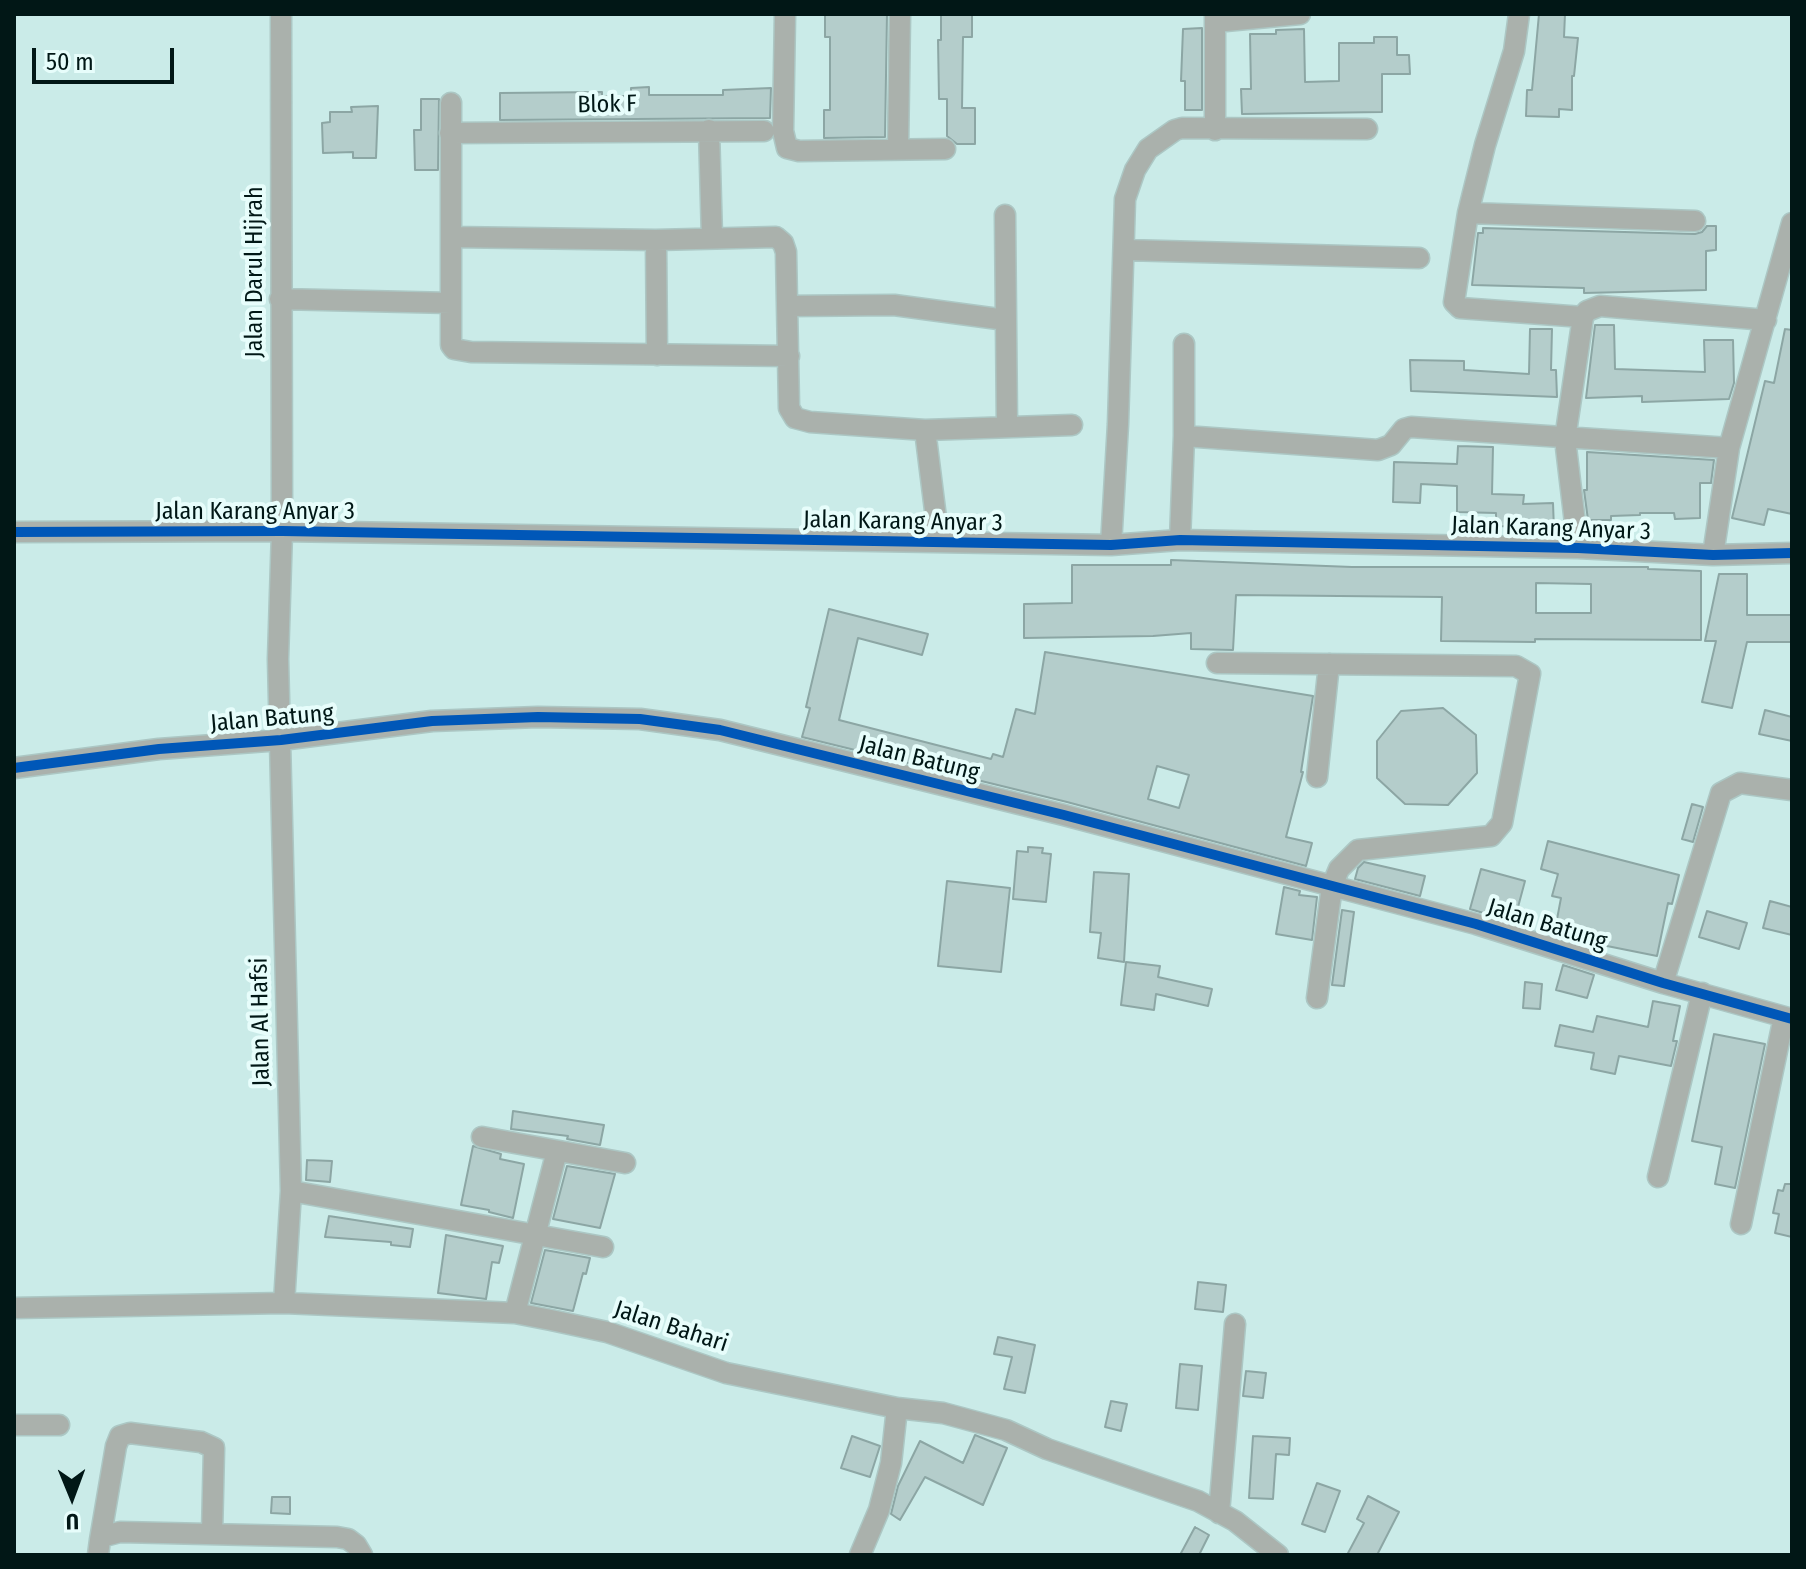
<!DOCTYPE html>
<style>
body{margin:0}
#map{position:relative;width:1806px;height:1569px;overflow:hidden;background:#caebe8;font-family:"Fira Sans Condensed",sans-serif}
canvas{display:block}
.frame{position:absolute;inset:0;border:16px solid #011716;pointer-events:none}
.north{position:absolute;left:32px;top:1457px;width:80px;height:80px;-webkit-text-stroke:6px #e7fdfb;paint-order:stroke;rotate:179deg;font-size:22px;font-weight:700;line-height:32px;text-align:center;color:#011716}
.north::after{content:'';display:block;margin:auto;width:28px;height:36px;background:#011716;clip-path:polygon(50% 0,100% 100%,50% 72%,0 100%)}
.scale{position:absolute;left:32px;top:48px;width:142px;height:36px;box-sizing:border-box;border:4px solid #011716;border-top:0;padding-left:10px;font-size:24px;line-height:28px;white-space:nowrap;color:#011716;-webkit-text-stroke:6px #e7fdfb;paint-order:stroke}
</style>
<div id="map">
<canvas width="1806" height="1569"></canvas>
<div class="frame"></div>
<div class="north">U</div>
<div class="scale">50 m</div>
</div>
<script>
const ctx = document.querySelector('canvas').getContext('2d');
ctx.lineJoin = 'round';
function fill(path, color) { ctx.fillStyle = color; ctx.fill(path, 'evenodd'); }
const toPath = rows => new Path2D(rows.map(r => 'M' + r).join(''));
function trace(path, color, width, dash) { ctx.strokeStyle = color; ctx.lineWidth = width; ctx.lineCap = dash ? 'butt' : 'round'; ctx.setLineDash(dash || []); ctx.stroke(path); }
function label(font, color, halo, rows, align = 'center') {
  ctx.font = font + ' "Fira Sans Condensed",sans-serif'; ctx.lineWidth = 8; ctx.setLineDash([]); ctx.textBaseline = 'middle'; ctx.strokeStyle = halo; ctx.fillStyle = color; for (const [text, x, y, turn = 0] of rows) {
    ctx.save(); ctx.translate(x, y); ctx.rotate((+turn || 0) * Math.PI / 180); ctx.textAlign = isNaN(turn) ? turn : align; if (halo) ctx.strokeText(text, 0, 0); ctx.fillText(text, 0, 0); ctx.restore();
  }
}
const building = toPath([
 [825,14,887,14,885,137,824,138,824,110,830,110,830,37,825,37,825,14],
 [941,14,972,14,972,37,963,37,962,108,975,108,975,144,957,144,947,136,947,99,939,99,938,40,941,40,941,14],
 [1539,14,1565,14,1564,37,1578,38,1574,76,1572,76,1572,110,1559,109,1559,117,1526,116,1527,90,1532,90,1539,14],
 [1202,28,1202,110,1185,110,1185,81,1181,81,1183,29,1202,28],
 [1304,29,1305,82,1339,81,1339,43,1374,43,1374,37,1397,37,1397,55,1409,55,1410,74,1382,74,1382,112,1242,114,1241,89,1251,89,1250,34,1276,34,1276,30,1304,29],
 [649,87,649,95,723,95,723,90,771,88,770,118,500,120,500,93,602,92,602,96,631,96,631,88,649,87],
 [421,99,439,99,438,170,415,170,414,130,421,130,421,99],
 [378,106,376,158,353,158,353,152,323,153,322,123,330,122,330,112,352,112,351,107,378,106],
 [1707,226,1716,226,1716,250,1706,251,1706,290,1584,293,1584,288,1472,285,1478,233,1483,233,1483,228,1695,234,1702,232,1707,226],
 [1595,325,1614,325,1615,369,1705,372,1704,340,1733,340,1734,383,1729,399,1642,402,1642,396,1586,398,1595,325],
 [1530,329,1552,329,1551,370,1556,370,1557,397,1411,391,1410,360,1464,361,1464,370,1529,374,1530,329],
 [1785,329,1792,330,1792,514,1768,509,1764,525,1732,518,1765,381,1774,383,1785,329],
 [1458,446,1493,447,1492,494,1524,495,1523,504,1553,503,1554,530,1526,531,1526,527,1496,526,1496,513,1457,512,1457,486,1421,484,1420,503,1393,502,1394,462,1457,464,1458,446],
 [1587,452,1714,460,1711,483,1700,483,1700,518,1675,519,1674,513,1640,513,1640,515,1611,516,1611,520,1588,520,1584,490,1587,490,1587,452],
 [1171,560,1352,567,1648,567,1648,569,1701,571,1701,640,1535,639,1535,642,1441,641,1442,597,1236,595,1233,650,1191,649,1191,633,1153,636,1024,638,1024,604,1072,603,1072,565,1171,565,1171,560],
 [1536,583,1591,584,1591,613,1536,613,1536,583],
 [1719,574,1747,574,1747,615,1792,615,1792,642,1747,642,1732,708,1702,702,1716,641,1705,641,1719,574],
 [829,609,928,634,922,655,858,638,839,720,991,759,993,754,1003,757,1016,709,1035,714,1045,652,1313,696,1301,772,1303,772,1286,837,1312,843,1306,866,1067,802,802,737,810,708,806,707,829,609],
 [1157,766,1189,775,1179,808,1148,799,1157,766],
 [1443,708,1476,735,1477,773,1448,805,1405,804,1377,778,1377,741,1401,711,1443,708],
 [1765,710,1792,717,1792,741,1759,734,1765,710],
 [1692,804,1703,807,1693,842,1682,839,1692,804],
 [1548,841,1679,875,1672,904,1668,903,1657,956,1602,945,1600,950,1554,935,1561,898,1552,896,1558,874,1541,869,1548,841],
 [1028,847,1043,848,1042,853,1051,854,1046,902,1013,899,1017,851,1028,852,1028,847],
 [1364,862,1425,876,1420,896,1355,879,1358,868,1364,862],
 [1481,869,1525,881,1514,922,1470,909,1481,869],
 [1094,872,1129,874,1124,962,1098,958,1101,933,1090,932,1094,872],
 [947,881,1010,888,1001,972,938,966,947,881],
 [1284,887,1300,891,1299,895,1317,897,1312,940,1276,934,1284,887],
 [1770,901,1792,907,1792,935,1763,928,1770,901],
 [1342,910,1354,912,1344,986,1332,985,1342,910],
 [1707,911,1747,923,1739,949,1699,937,1707,911],
 [1126,962,1160,966,1158,977,1212,989,1208,1006,1156,994,1154,1010,1121,1005,1126,962],
 [1563,965,1594,975,1587,998,1556,990,1563,965],
 [1525,982,1542,984,1540,1009,1523,1008,1525,982],
 [1653,1001,1680,1006,1673,1041,1677,1041,1671,1066,1619,1056,1615,1074,1591,1069,1594,1053,1555,1046,1560,1025,1593,1032,1597,1016,1648,1027,1653,1001],
 [1714,1034,1765,1044,1735,1188,1715,1184,1722,1147,1692,1141,1714,1034],
 [513,1111,604,1125,600,1145,567,1139,568,1136,511,1129,513,1111],
 [473,1146,501,1154,500,1159,524,1164,513,1218,489,1212,489,1210,461,1205,473,1146],
 [307,1160,332,1161,330,1182,306,1180,307,1160],
 [567,1166,615,1174,600,1228,553,1219,567,1166],
 [1785,1184,1792,1184,1792,1237,1775,1233,1779,1214,1773,1213,1778,1190,1783,1191,1785,1184],
 [329,1216,413,1229,410,1247,391,1245,391,1242,325,1237,329,1216],
 [446,1235,503,1246,499,1263,492,1262,486,1299,438,1293,446,1235],
 [545,1250,590,1258,586,1274,583,1273,573,1311,531,1303,545,1250],
 [1198,1282,1226,1285,1223,1312,1195,1309,1198,1282],
 [998,1337,1035,1345,1025,1393,1004,1389,1012,1357,994,1354,998,1337],
 [1180,1364,1202,1366,1198,1410,1176,1408,1180,1364],
 [1246,1371,1266,1373,1263,1398,1243,1396,1246,1371],
 [1111,1401,1127,1404,1121,1431,1105,1427,1111,1401],
 [975,1435,1007,1448,983,1505,925,1477,900,1520,891,1514,898,1486,920,1441,963,1463,975,1435],
 [852,1436,880,1446,870,1477,841,1468,852,1436],
 [1253,1436,1290,1438,1289,1455,1276,1454,1273,1499,1249,1498,1253,1436],
 [1317,1483,1340,1491,1325,1532,1302,1524,1317,1483],
 [1368,1496,1399,1512,1377,1555,1347,1555,1364,1523,1357,1519,1368,1496],
 [272,1497,290,1497,290,1514,271,1513,272,1497],
 [1195,1527,1209,1535,1199,1555,1180,1555,1195,1527]
]);
fill(building, '#b4cdcb');
trace(building, '#8ca6a4', 2);
const minor = toPath([
 [281,14,282,531,278,659,291,1191,284,1303],
 [785,14,783,131,787,148,799,151,945,149],
 [1519,14,1514,51,1485,145,1468,213,1454,302,1460,308,1583,317],
 [1215,22,1300,14],
 [451,103,451,345,454,349,471,352,789,356],
 [709,130,712,238],
 [1215,130,1215,14],
 [450,133,764,131],
 [898,148,900,14],
 [1468,213,1695,221],
 [1005,215,1007,427],
 [452,237,656,240,776,237,783,243,786,252,789,408,795,418,810,422,925,430,1072,425],
 [656,240,657,355],
 [1125,250,1419,258],
 [280,299,451,303],
 [788,306,894,305,1006,320],
 [925,430,939,542],
 [1184,436,1378,450,1391,445,1404,429,1411,427,1729,448],
 [14,532,282,531,1111,545,1180,540,1578,548,1713,555,1792,553],
 [1180,540,1184,436,1184,344],
 [1111,545,1118,424,1125,199,1135,170,1148,149,1175,130,1182,128,1367,129],
 [1578,548,1565,439,1583,317,1587,311,1600,306,1766,320],
 [1713,555,1729,448,1792,223],
 [1217,663,1516,666,1530,674,1502,823,1491,836,1358,850,1339,869,1332,886,1317,998],
 [14,768,159,749,281,740,432,721,538,717,640,719,720,730,1064,815,1476,924,1663,983,1792,1019],
 [1317,777,1329,664],
 [1663,983,1721,793,1740,783,1792,790],
 [482,1137,625,1163],
 [1658,1177,1702,993],
 [291,1191,603,1247],
 [1741,1224,1784,1017],
 [14,1308,284,1303,515,1313,551,1320,607,1332,726,1373,897,1408,943,1413,1006,1430,1047,1449,1198,1501,1235,1521,1278,1555],
 [515,1313,557,1151],
 [14,1425,59,1425],
 [1219,1513,1235,1324],
 [100,1540,116,1446,120,1436,130,1433,201,1442,214,1448,212,1534],
 [98,1555,100,1540,105,1536,120,1532,337,1537,348,1539,356,1545,362,1555],
 [860,1555,879,1510,891,1463,897,1408]
]);
trace(minor, '#acc7c4', 23);
trace(minor, '#aab1ac', 20);
trace(toPath([
 [14,532,282,531,1111,545,1180,540,1578,548,1713,555,1792,553],
 [14,768,159,749,281,740,432,721,538,717,640,719,720,730,1064,815,1476,924,1663,983,1792,1019]
]), '#0057b8', 10);
label('24px', '#011716', '#e7fdfb', [
 ["Blok F",607,105,-1],
 ["Jalan Darul Hijrah",255,272,-90],
 ["Jalan Karang Anyar 3",255,512],
 ["Jalan Karang Anyar 3",903,522,1],
 ["Jalan Karang Anyar 3",1551,529,2],
 ["Jalan Batung",272,719,-5],
 ["Jalan Batung",919,759,14],
 ["Jalan Batung",1547,925,17],
 ["Jalan Al Hafsi",261,1022,-91],
 ["Jalan Bahari",671,1327,18]
]);
</script>
